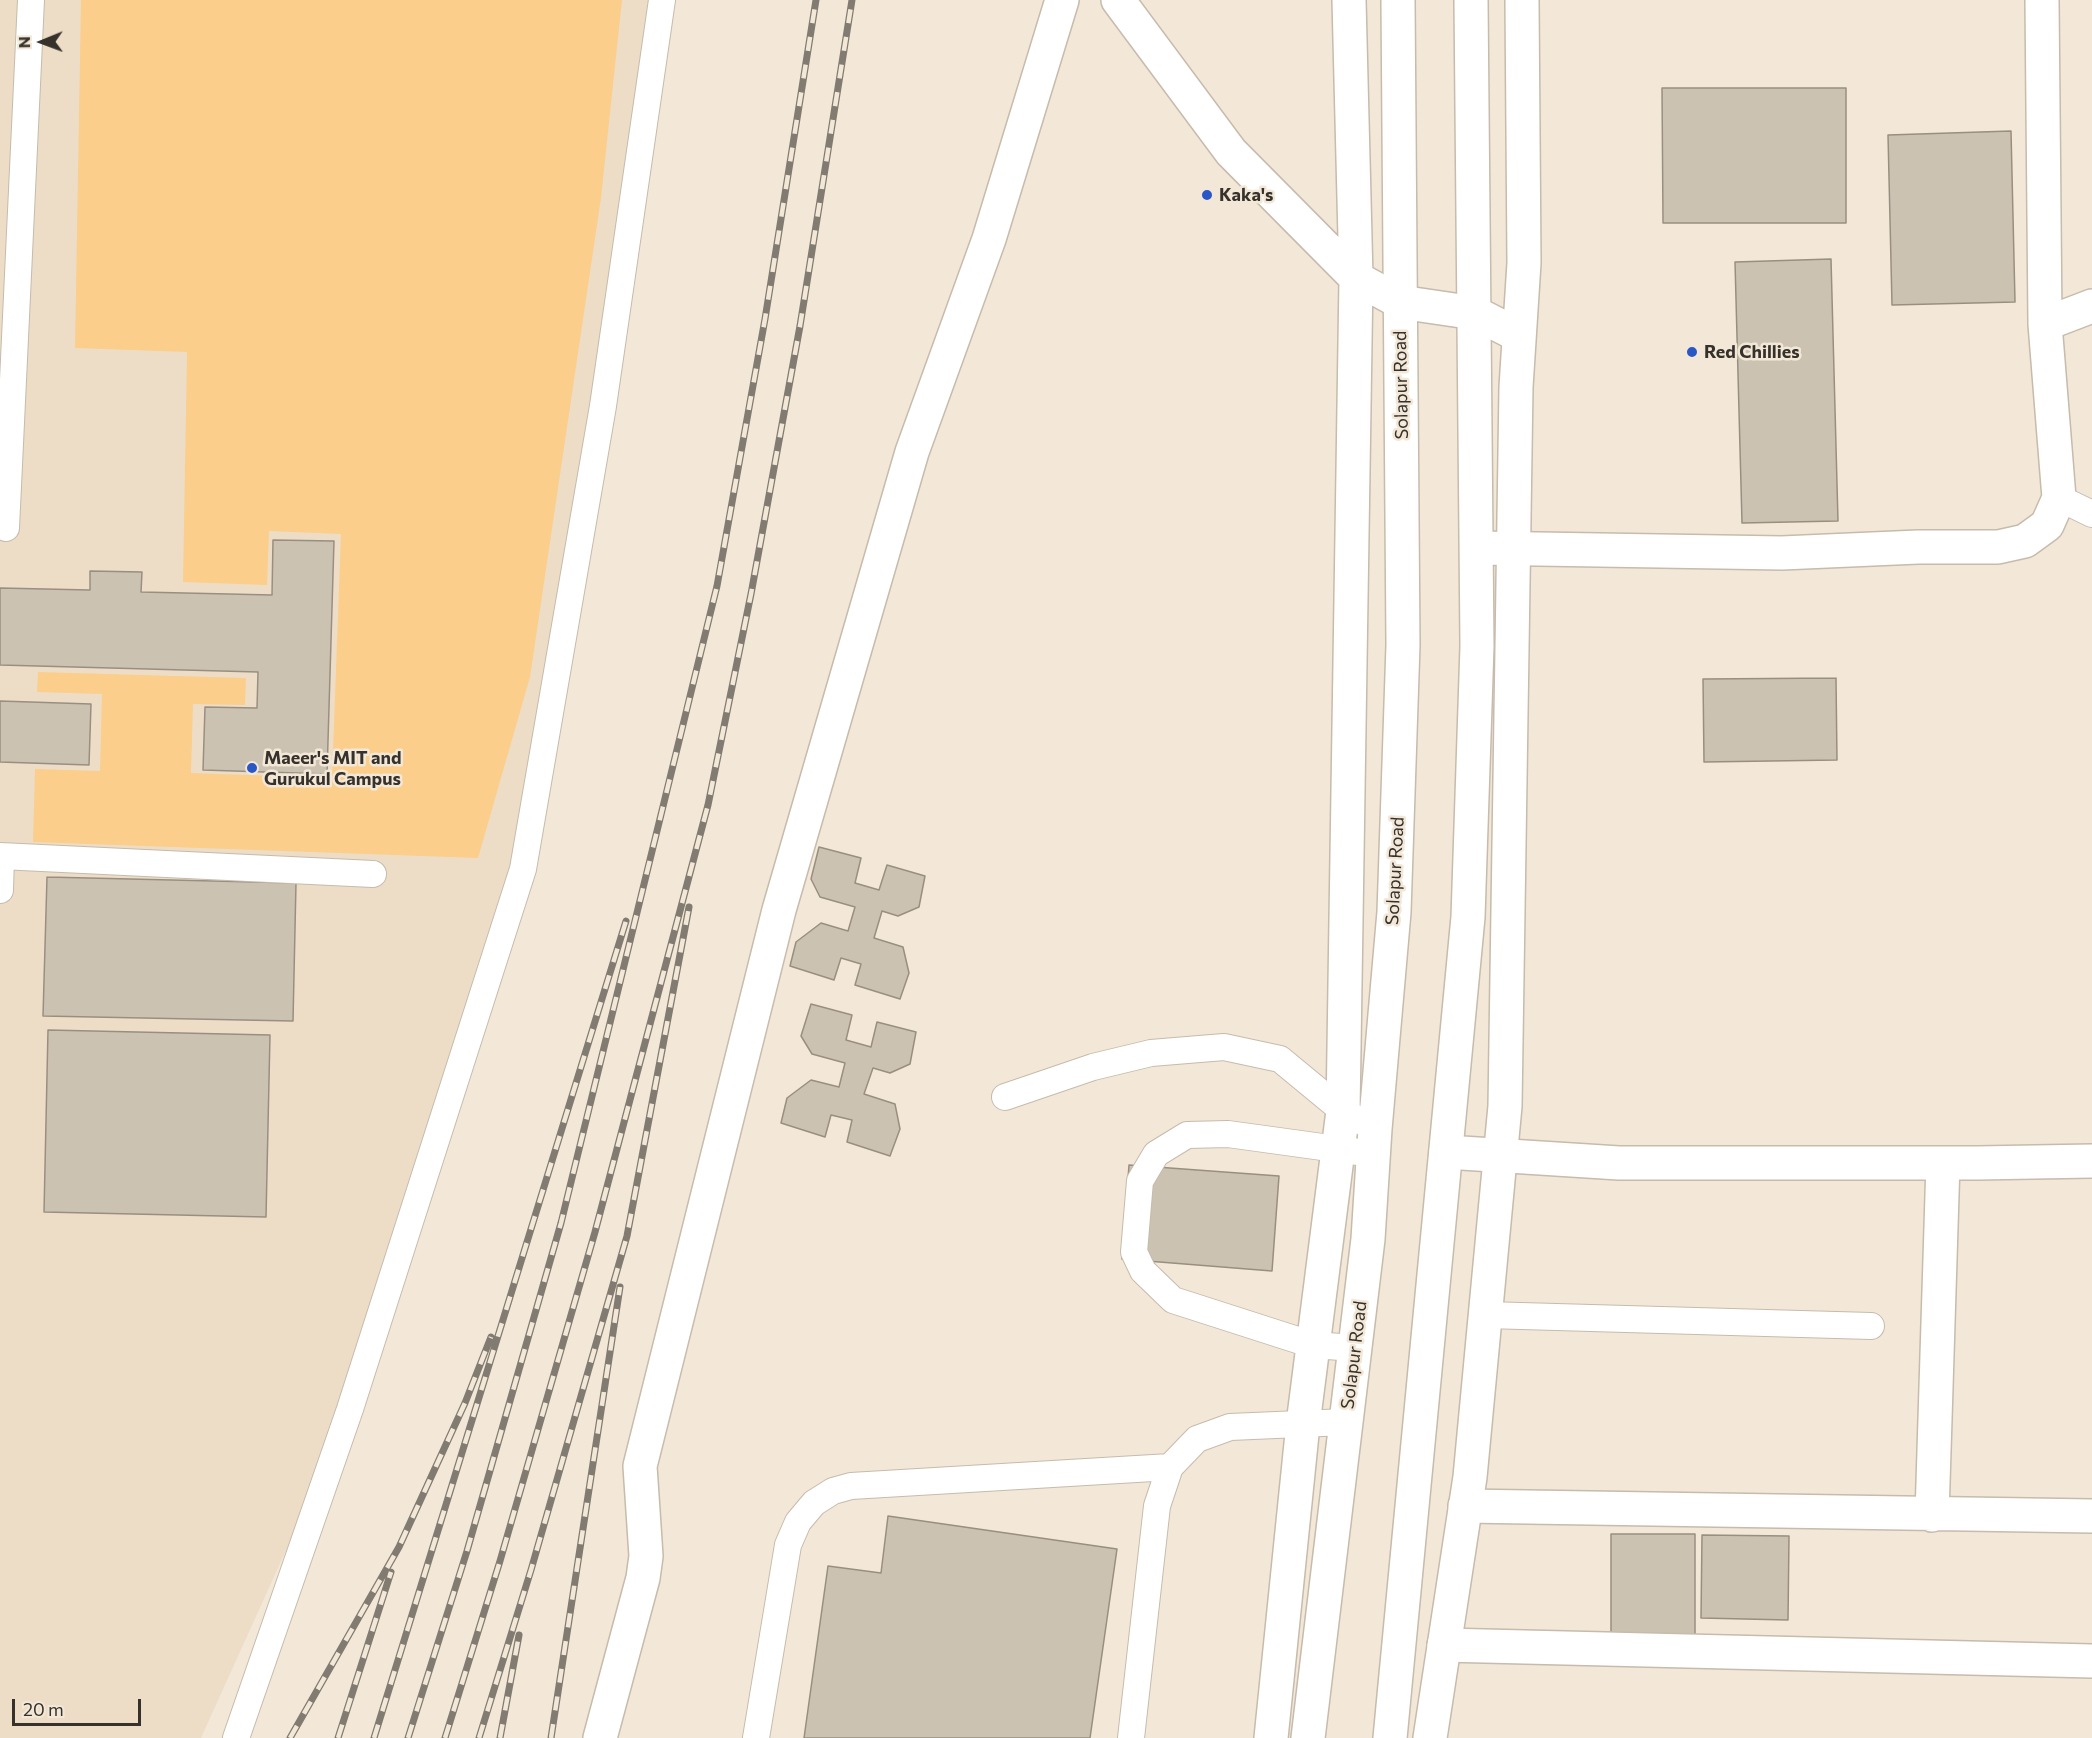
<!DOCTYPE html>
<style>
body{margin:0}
#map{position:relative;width:2092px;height:1738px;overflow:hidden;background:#f3e8d8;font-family:Commissioner,sans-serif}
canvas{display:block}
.north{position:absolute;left:12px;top:12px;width:60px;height:60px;-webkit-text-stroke:4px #f3e8d8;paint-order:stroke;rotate:269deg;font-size:16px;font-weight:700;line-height:24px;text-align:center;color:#36312b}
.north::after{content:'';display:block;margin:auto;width:21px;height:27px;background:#36312b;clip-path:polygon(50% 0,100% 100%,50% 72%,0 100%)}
.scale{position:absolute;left:12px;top:1699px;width:129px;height:27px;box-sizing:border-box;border:3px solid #36312b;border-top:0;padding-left:8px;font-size:18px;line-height:21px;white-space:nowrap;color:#36312b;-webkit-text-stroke:4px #f3e8d8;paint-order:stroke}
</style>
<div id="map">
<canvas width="2092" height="1738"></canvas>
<div class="north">N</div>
<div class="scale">20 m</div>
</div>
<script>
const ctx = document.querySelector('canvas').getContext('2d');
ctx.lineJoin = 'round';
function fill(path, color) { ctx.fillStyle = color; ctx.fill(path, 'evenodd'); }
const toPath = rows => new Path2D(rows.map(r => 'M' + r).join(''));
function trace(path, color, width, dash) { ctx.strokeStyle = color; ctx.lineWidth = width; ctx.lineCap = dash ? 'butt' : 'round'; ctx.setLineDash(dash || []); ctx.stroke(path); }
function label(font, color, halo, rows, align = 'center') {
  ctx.font = font + ' Commissioner,sans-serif'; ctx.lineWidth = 5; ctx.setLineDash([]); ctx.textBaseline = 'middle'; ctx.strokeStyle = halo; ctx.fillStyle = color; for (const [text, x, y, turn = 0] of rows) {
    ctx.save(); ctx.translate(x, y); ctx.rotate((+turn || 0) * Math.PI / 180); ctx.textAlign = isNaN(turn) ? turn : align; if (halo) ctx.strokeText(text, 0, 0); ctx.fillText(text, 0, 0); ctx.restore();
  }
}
fill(toPath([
 [0,0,659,0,523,869,350,1409,201,1738,0,1738]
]), '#edddc7');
fill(toPath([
 [81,0,622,0,601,198,530,677,478,858,33,842,35,769,100,771,102,694,37,692,38,672,246,678,245,705,193,704,191,773,332,778,341,534,269,531,267,585,183,582,187,352,75,348]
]), '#fbce8b');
const building = toPath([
 [1662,88,1846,88,1846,223,1663,223,1662,88],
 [2011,131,2015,302,1892,305,1888,135,2011,131],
 [1831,259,1838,521,1742,523,1735,262,1831,259],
 [273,540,334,541,327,774,203,770,205,707,257,708,258,672,0,665,0,588,90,590,90,571,142,572,141,592,272,595,273,540],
 [1836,678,1837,760,1704,762,1703,679,1836,678],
 [0,701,91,704,89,765,0,762,0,701],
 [819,847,861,858,855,883,879,890,887,865,925,876,919,907,898,916,882,911,874,938,903,947,909,973,900,999,855,985,861,964,841,958,834,980,790,966,796,942,821,923,848,931,855,907,820,897,811,879,819,847],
 [47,877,296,883,293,1021,43,1016,47,877],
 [811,1004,852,1015,846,1040,871,1047,877,1022,916,1032,910,1064,890,1073,873,1068,864,1094,895,1104,900,1129,890,1156,847,1142,852,1120,831,1115,825,1137,781,1123,787,1098,811,1080,839,1087,845,1063,812,1054,801,1036,811,1004],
 [48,1030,270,1035,266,1217,44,1212,48,1030],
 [1129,1165,1279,1176,1272,1271,1122,1259,1129,1165],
 [888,1516,1117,1549,1090,1738,804,1738,828,1566,881,1573,888,1516],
 [1611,1534,1695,1534,1695,1640,1611,1640,1611,1534],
 [1702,1535,1789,1536,1788,1620,1701,1618,1702,1535]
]);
fill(building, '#ccc2b2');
trace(building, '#998f80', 1.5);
const service = toPath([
 [2059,498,2092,514],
 [6,528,31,0],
 [0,856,373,874],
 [0,890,1,856],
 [1005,1097,1093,1067,1151,1053,1224,1047,1280,1059,1343,1111,1375,1129],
 [1486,1315,1871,1326],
 [1355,1348,1313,1345,1173,1300,1143,1271,1134,1252,1140,1181,1156,1154,1187,1135,1228,1134,1373,1154],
 [236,1738,350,1409,523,869,603,406,662,0],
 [756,1738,788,1545,798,1522,814,1503,833,1491,851,1486,1170,1467],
 [1131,1738,1157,1506,1170,1467,1197,1439,1230,1427,1346,1422]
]);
const minor = toPath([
 [2045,324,2092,306],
 [1477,548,1782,553,1918,547,1998,547,2025,541,2047,525,2059,498,2045,324,2042,0],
 [1446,1152,1619,1163,1978,1163,2092,1161],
 [1465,1506,2092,1516],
 [1932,1515,1943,1163],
 [1444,1645,2092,1661],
 [600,1738,643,1578,646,1556,640,1466,779,910,912,452,989,239,1062,0]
]);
const tertiary = toPath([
 [1118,0,1231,152,1356,278,1400,302,1475,313,1518,335],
 [1271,1738,1303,1424,1343,1111,1356,278,1349,0],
 [1430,1738,1470,1477,1505,1106,1516,387,1524,263,1522,0]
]);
const trunk = toPath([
 [1308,1738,1368,1239,1375,1129,1394,912,1403,645,1398,0],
 [1390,1738,1468,917,1477,646,1471,0]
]);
trace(service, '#c6bbac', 28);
trace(minor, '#c6bbac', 36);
trace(tertiary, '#c6bbac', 36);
trace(trunk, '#c6bbac', 36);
trace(service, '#fff', 26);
trace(minor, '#fff', 33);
trace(tertiary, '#fff', 33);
trace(trunk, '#fff', 33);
const rail = toPath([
 [290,1738,399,1547,465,1403,491,1337],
 [338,1738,391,1572],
 [374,1738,626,921],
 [408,1738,467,1551,561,1223,717,586,765,319,816,0],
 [445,1738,500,1561,595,1232,708,805,751,594,800,326,852,0],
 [479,1738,531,1570,627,1236,689,907],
 [500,1738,519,1635],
 [551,1738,620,1287]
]);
trace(rail, '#827b71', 7);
trace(rail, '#f3e8d8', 4.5, [14]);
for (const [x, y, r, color] of [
 [1207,195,6,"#2957c6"],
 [1692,352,6,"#2957c6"],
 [252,768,6,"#2957c6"]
]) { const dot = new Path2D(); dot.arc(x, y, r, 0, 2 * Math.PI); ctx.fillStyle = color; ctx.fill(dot); trace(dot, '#f3e8d8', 2); }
label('bold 18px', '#36312b', '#f3e8d8', [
 ["Kaka's",1219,195],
 ["Red Chillies",1704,352],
 ["Maeer's MIT and",264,758],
 ["Gurukul Campus",264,779]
], 'left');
label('18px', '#36312b', '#f3e8d8', [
 ["Solapur Road",1401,385,-91],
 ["Solapur Road",1395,871,-87],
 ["Solapur Road",1354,1355,-83]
]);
</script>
